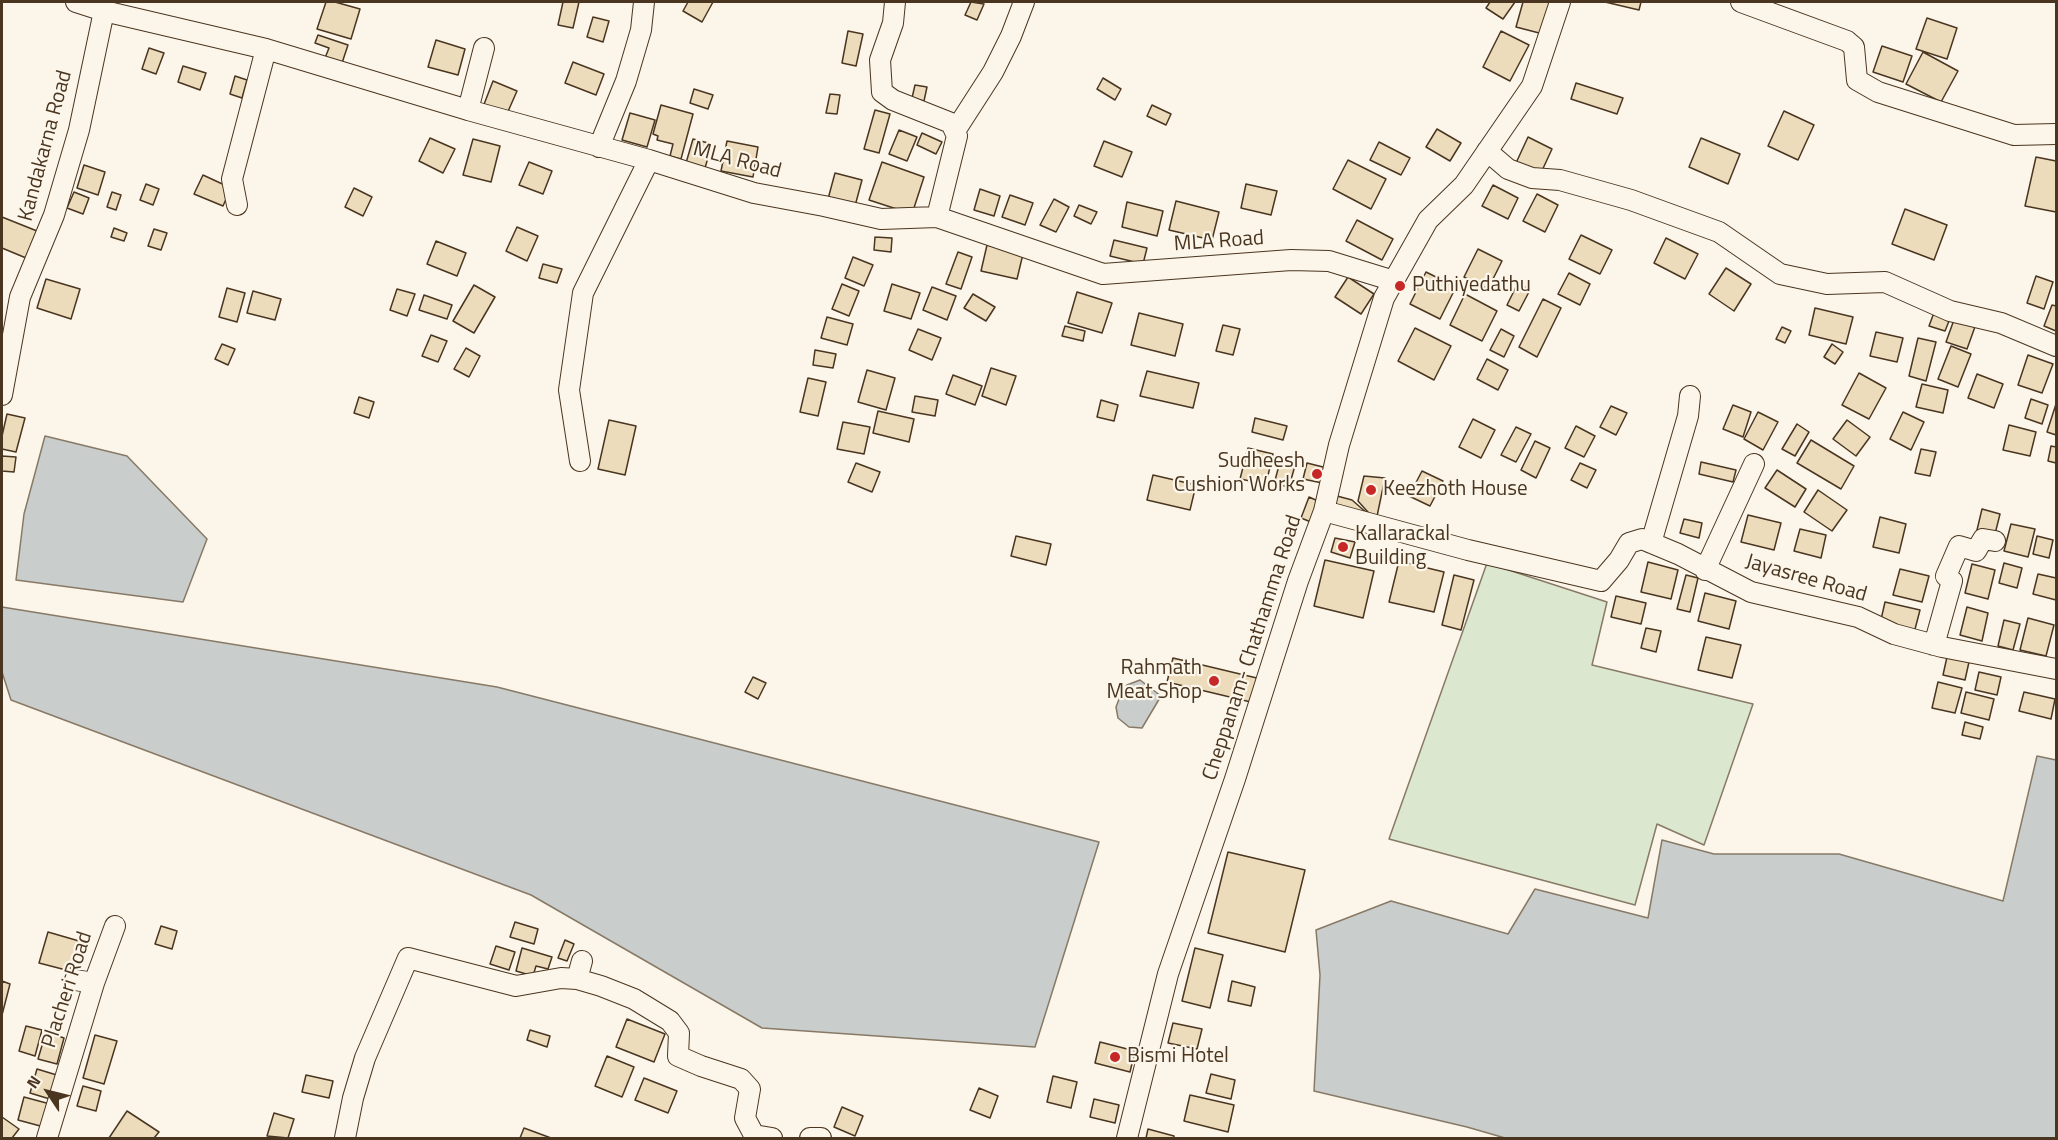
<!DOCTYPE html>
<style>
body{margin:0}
#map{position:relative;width:2058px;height:1140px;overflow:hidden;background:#fbf6e9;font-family:"Titillium Web",sans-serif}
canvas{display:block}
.frame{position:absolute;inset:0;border:3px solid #4a3520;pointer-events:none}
.north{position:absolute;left:18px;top:1062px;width:60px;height:60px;-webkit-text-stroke:4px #fbf6e9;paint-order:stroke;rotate:305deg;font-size:16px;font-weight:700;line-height:24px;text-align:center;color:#4a3520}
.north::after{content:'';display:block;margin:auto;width:21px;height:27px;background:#4a3520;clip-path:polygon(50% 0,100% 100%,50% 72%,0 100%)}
</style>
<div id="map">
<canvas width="2058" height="1140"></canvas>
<div class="frame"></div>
<div class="north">N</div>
</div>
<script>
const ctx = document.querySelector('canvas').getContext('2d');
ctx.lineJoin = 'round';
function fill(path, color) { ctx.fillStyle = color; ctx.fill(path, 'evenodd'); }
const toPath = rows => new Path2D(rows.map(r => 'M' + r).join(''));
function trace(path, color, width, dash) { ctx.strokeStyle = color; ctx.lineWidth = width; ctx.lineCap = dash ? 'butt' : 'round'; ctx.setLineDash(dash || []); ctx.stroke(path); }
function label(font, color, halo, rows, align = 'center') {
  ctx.font = font + ' "Titillium Web",sans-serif'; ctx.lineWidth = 4.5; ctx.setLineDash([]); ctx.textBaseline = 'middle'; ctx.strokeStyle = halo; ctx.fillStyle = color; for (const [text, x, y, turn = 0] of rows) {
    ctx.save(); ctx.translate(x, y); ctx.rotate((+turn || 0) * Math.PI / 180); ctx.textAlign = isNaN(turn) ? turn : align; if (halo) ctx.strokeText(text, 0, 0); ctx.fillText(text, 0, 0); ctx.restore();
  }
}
const green = toPath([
 [1487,563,1607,602,1592,665,1753,704,1704,845,1657,824,1635,905,1389,839,1487,563]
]);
fill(green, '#dce7d0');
trace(green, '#887966', 1.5);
const water = toPath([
 [45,436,127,456,207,539,183,602,16,580,24,514,45,436],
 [2,607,497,687,1099,842,1035,1047,762,1028,531,895,11,700,2,672,2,607],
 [1140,680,1161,696,1142,728,1129,727,1118,718,1116,707,1121,694,1127,685,1140,680],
 [2037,756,2056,760,2056,1138,1505,1138,1467,1127,1314,1091,1320,975,1316,930,1391,901,1508,934,1535,889,1648,918,1662,840,1714,854,1839,854,2003,901,2037,756]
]);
fill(water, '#c9cecd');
trace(water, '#887966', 1.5);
const building = toPath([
 [326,2,335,2,360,9,351,39,317,29,326,2],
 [563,2,579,2,573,28,558,25,563,2],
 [688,2,713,2,702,22,683,11,688,2],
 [971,2,984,4,977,20,965,15,971,2],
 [1490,2,1515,2,1503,19,1486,8,1490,2],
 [1523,2,1551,2,1543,34,1516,27,1523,2],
 [1605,2,1641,2,1639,10,1605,2],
 [593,17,609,21,603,42,587,37,593,17],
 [1927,18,1957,28,1947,59,1916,49,1927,18],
 [848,31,863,34,856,66,842,63,848,31],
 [1501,31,1529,45,1510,81,1483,67,1501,31],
 [318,35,348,45,342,63,325,58,329,48,315,43,318,35],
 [436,40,465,49,458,75,428,67,436,40],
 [1882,46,1912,56,1903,82,1873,72,1882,46],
 [149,48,164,53,156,74,142,69,149,48],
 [1923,52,1958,71,1941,102,1906,84,1923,52],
 [573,62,604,74,596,95,565,83,573,62],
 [183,66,206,73,200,90,178,82,183,66],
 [235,76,247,80,242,98,230,94,235,76],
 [1103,78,1121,89,1115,100,1097,89,1103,78],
 [493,81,517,91,506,116,483,107,493,81],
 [1576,83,1623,98,1617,114,1571,99,1576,83],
 [915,85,927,87,924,101,912,98,915,85],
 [694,89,713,95,708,109,690,103,694,89],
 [830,94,840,95,837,114,826,113,830,94],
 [661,105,693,114,681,159,670,156,673,144,657,140,658,136,653,134,661,105],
 [1152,105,1171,114,1166,125,1147,116,1152,105],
 [875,110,890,114,879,153,864,149,875,110],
 [1784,111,1814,125,1798,160,1768,146,1784,111],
 [630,113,655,120,647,147,622,140,630,113],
 [1437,129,1461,143,1450,161,1426,147,1437,129],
 [899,130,917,137,907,161,889,154,899,130],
 [922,133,942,142,936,154,917,145,922,133],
 [1528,137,1552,149,1540,175,1516,163,1528,137],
 [430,138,455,149,443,173,419,161,430,138],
 [1701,138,1740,154,1728,184,1689,167,1701,138],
 [473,139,500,146,491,182,463,175,473,139],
 [693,139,712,144,705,168,686,163,693,139],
 [727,141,758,147,753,177,721,171,727,141],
 [1104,141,1132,152,1122,177,1094,166,1104,141],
 [1379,142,1410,158,1401,175,1370,160,1379,142],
 [2036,157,2056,161,2056,212,2025,206,2036,157],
 [1348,160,1386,179,1371,209,1333,189,1348,160],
 [529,162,552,171,543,194,519,185,529,162],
 [882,162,924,177,912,214,869,200,882,162],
 [84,165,105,172,98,195,77,188,84,165],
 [835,173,862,180,855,206,828,199,835,173],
 [203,175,231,188,223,206,194,194,203,175],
 [146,184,159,189,153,205,140,200,146,184],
 [1246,184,1277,191,1271,215,1241,208,1246,184],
 [1493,185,1518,198,1508,219,1482,206,1493,185],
 [354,188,372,197,363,216,345,207,354,188],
 [980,189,1000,196,994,216,974,210,980,189],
 [74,192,89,198,83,214,67,208,74,192],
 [112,192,121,195,116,210,107,207,112,192],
 [1537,194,1558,205,1545,232,1523,221,1537,194],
 [1010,195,1033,203,1025,225,1002,217,1010,195],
 [1054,199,1069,207,1056,232,1040,225,1054,199],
 [1176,201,1219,212,1212,240,1169,230,1176,201],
 [1127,202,1163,211,1157,236,1122,227,1127,202],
 [1079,205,1097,212,1091,224,1074,216,1079,205],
 [1905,209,1947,225,1934,260,1892,244,1905,209],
 [2,217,37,231,26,258,2,248,2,217],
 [1357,220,1393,239,1382,260,1346,241,1357,220],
 [517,227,538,236,527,261,506,251,517,227],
 [114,228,127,233,124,241,111,237,114,228],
 [154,229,167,233,161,250,148,246,154,229],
 [1581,235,1612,250,1600,274,1569,259,1581,235],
 [875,237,892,238,891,252,874,250,875,237],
 [1666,238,1698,254,1685,279,1654,263,1666,238],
 [1114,240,1147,248,1143,264,1110,256,1114,240],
 [436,241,466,253,457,276,427,264,436,241],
 [987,245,1023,254,1017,279,981,271,987,245],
 [1478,249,1502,261,1488,289,1464,277,1478,249],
 [958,252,972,257,961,289,946,284,958,252],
 [853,257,873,265,864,286,845,278,853,257],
 [543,264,562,269,557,283,539,278,543,264],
 [1726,268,1751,284,1734,311,1709,294,1726,268],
 [1426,272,1456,287,1440,319,1410,304,1426,272],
 [1569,273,1590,284,1580,305,1558,294,1569,273],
 [2036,276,2053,282,2044,309,2027,303,2036,276],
 [1348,277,1374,294,1361,314,1335,297,1348,277],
 [46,279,80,289,71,319,37,308,46,279],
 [1518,283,1530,290,1519,311,1507,305,1518,283],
 [842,284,859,291,849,316,832,309,842,284],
 [892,284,920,293,911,319,884,311,892,284],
 [474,285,495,297,474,333,453,321,474,285],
 [932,287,956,296,947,320,923,310,932,287],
 [227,288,245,293,237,322,219,317,227,288],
 [397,289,415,294,407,316,390,310,397,289],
 [253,291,281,299,275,320,247,313,253,291],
 [1077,292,1112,303,1102,333,1068,323,1077,292],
 [973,294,995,307,986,321,964,308,973,294],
 [1465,294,1497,311,1482,341,1450,325,1465,294],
 [424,295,452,305,447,319,419,310,424,295],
 [1543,299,1561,308,1537,357,1519,347,1543,299],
 [2052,305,2056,306,2056,331,2044,326,2052,305],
 [1815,308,1853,317,1846,344,1809,335,1815,308],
 [1935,310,1951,316,1945,331,1929,326,1935,310],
 [1139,313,1183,324,1175,356,1131,345,1139,313],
 [827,317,853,324,847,345,821,338,827,317],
 [1955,317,1976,324,1967,349,1946,342,1955,317],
 [1223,325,1240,329,1233,355,1216,351,1223,325],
 [1065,326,1085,331,1083,341,1062,336,1065,326],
 [1782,327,1791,331,1785,343,1776,339,1782,327],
 [1415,328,1451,346,1434,380,1398,361,1415,328],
 [918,329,941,338,932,360,909,350,918,329],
 [1501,329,1514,336,1504,357,1490,350,1501,329],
 [1876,332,1903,338,1897,362,1870,356,1876,332],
 [431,335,447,341,438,362,422,356,431,335],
 [1918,338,1936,342,1926,381,1909,376,1918,338],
 [222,344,235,349,228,365,215,359,222,344],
 [1832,344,1843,352,1835,364,1824,357,1832,344],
 [1951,346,1971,354,1958,387,1938,379,1951,346],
 [466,348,480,356,469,377,454,369,466,348],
 [815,350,836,354,833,368,813,365,815,350],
 [2028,355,2053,364,2042,393,2018,385,2028,355],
 [1487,359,1508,370,1498,390,1477,379,1487,359],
 [991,368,1016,376,1006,405,982,396,991,368],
 [867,370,895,378,886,410,858,402,867,370],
 [1147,371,1199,383,1193,408,1140,396,1147,371],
 [1859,373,1886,388,1869,419,1842,405,1859,373],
 [1977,374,2003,384,1994,408,1968,398,1977,374],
 [953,375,982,386,975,405,946,394,953,375],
 [808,378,826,382,818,416,800,412,808,378],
 [1922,384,1948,390,1943,413,1916,407,1922,384],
 [915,396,938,400,935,416,912,412,915,396],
 [359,397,374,402,369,418,354,413,359,397],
 [2031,399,2048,405,2042,424,2025,418,2031,399],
 [1101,400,1118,405,1114,421,1097,417,1101,400],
 [2056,404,2056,435,2047,432,2056,404],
 [1733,405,1751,412,1743,437,1723,429,1733,405],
 [1611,406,1627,413,1616,435,1600,427,1611,406],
 [878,411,914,419,909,442,873,433,878,411],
 [1758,412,1778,422,1763,450,1744,439,1758,412],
 [1903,412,1924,422,1911,450,1890,439,1903,412],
 [7,414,25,418,16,452,2,449,2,436,7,414],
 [1255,418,1287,426,1283,440,1252,432,1255,418],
 [1473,419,1495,430,1481,458,1459,447,1473,419],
 [609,420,636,426,625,475,598,469,609,420],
 [1847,420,1870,437,1856,456,1833,439,1847,420],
 [843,422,870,427,864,454,837,449,843,422],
 [1797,424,1809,432,1795,456,1782,449,1797,424],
 [2009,425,2036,432,2030,456,2003,450,2009,425],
 [1576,426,1595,436,1584,457,1565,448,1576,426],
 [1516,427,1531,434,1516,462,1501,455,1516,427],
 [1811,440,1854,466,1841,489,1797,463,1811,440],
 [1535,441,1550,448,1536,478,1521,470,1535,441],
 [2051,446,2056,447,2056,463,2048,461,2051,446],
 [1248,448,1273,454,1266,484,1240,479,1248,448],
 [1921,449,1936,452,1930,476,1915,473,1921,449],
 [2,456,16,457,14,472,2,471,2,456],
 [1281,458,1296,462,1289,487,1274,484,1281,458],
 [1701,462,1736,470,1733,482,1699,474,1701,462],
 [856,463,880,472,872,492,848,482,856,463],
 [1307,463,1331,469,1327,484,1303,479,1307,463],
 [1580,463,1596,470,1587,488,1571,480,1580,463],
 [1777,470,1806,489,1795,507,1765,488,1777,470],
 [1422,471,1443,481,1430,506,1409,496,1422,471],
 [1153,475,1196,485,1190,510,1147,500,1153,475],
 [1364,476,1385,478,1376,521,1358,501,1364,476],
 [1818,490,1847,510,1832,531,1804,512,1818,490],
 [1337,496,1352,500,1376,521,1328,509,1337,496],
 [1309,497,1318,501,1311,522,1301,518,1309,497],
 [1982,509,2000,514,1995,534,1977,530,1982,509],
 [1748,515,1781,523,1774,550,1741,542,1748,515],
 [1880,517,1906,524,1899,553,1873,547,1880,517],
 [1684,519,1702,523,1699,538,1680,533,1684,519],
 [2011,524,2035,529,2028,557,2004,551,2011,524],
 [1800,529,1826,535,1821,558,1794,551,1800,529],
 [1016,536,1051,544,1046,565,1011,556,1016,536],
 [2037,536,2053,540,2049,558,2033,554,2037,536],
 [1335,538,1355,542,1350,558,1331,552,1335,538],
 [1325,560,1374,571,1363,618,1314,606,1325,560],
 [1399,561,1444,572,1434,612,1389,602,1399,561],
 [1648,562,1678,570,1671,599,1641,592,1648,562],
 [2004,563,2022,568,2017,588,1999,583,2004,563],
 [1972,564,1995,570,1988,599,1965,593,1972,564],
 [1900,569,1929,576,1922,602,1893,595,1900,569],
 [2038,574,2056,578,2056,600,2033,594,2038,574],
 [1454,575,1474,580,1461,630,1442,625,1454,575],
 [1686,575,1698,578,1690,612,1677,609,1686,575],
 [1705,593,1736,601,1729,629,1698,621,1705,593],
 [1616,596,1646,603,1641,624,1611,617,1616,596],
 [1885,602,1920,610,1914,633,1880,624,1885,602],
 [1967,607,1988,613,1982,641,1960,635,1967,607],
 [2028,618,2054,625,2046,656,2020,650,2028,618],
 [2004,620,2020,624,2013,650,1998,646,2004,620],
 [1646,628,1661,631,1656,652,1641,648,1646,628],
 [1706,637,1741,645,1732,678,1698,670,1706,637],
 [1947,657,1969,662,1965,680,1943,675,1947,657],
 [1173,658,1261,679,1255,703,1167,682,1173,658],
 [1979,672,2001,677,1997,695,1975,690,1979,672],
 [753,677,766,683,758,699,745,692,753,677],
 [1938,682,1962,688,1955,713,1932,708,1938,682],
 [1966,692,1994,699,1989,720,1961,713,1966,692],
 [2024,692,2055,699,2051,719,2019,711,2024,692],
 [1965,722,1983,727,1980,739,1962,735,1965,722],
 [1228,852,1305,870,1285,952,1208,933,1228,852],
 [515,922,538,929,534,944,510,937,515,922],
 [161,926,177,931,172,949,155,944,161,926],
 [48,932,79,941,70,971,39,963,48,932],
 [565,940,574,944,567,961,558,958,565,940],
 [496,946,515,952,509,970,490,964,496,946],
 [522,948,552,957,548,969,536,966,533,976,516,971,522,948],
 [1195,948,1223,955,1210,1008,1182,1001,1195,948],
 [2,981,10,984,2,1015,2,981],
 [1232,981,1255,987,1251,1006,1228,1001,1232,981],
 [627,1019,665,1034,654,1062,616,1047,627,1019],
 [1173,1023,1202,1029,1197,1049,1168,1043,1173,1023],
 [26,1026,42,1030,35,1056,19,1051,26,1026],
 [530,1030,550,1036,547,1047,527,1040,530,1030],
 [46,1032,64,1038,57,1064,38,1059,46,1032],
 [95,1035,117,1041,104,1084,83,1078,95,1035],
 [1100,1042,1135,1051,1130,1072,1095,1063,1100,1042],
 [607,1056,634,1067,622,1097,595,1086,607,1056],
 [37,1069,60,1076,53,1100,30,1093,37,1069],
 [1211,1074,1235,1080,1231,1099,1206,1093,1211,1074],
 [306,1075,333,1081,329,1098,302,1092,306,1075],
 [1053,1076,1077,1082,1071,1108,1047,1102,1053,1076],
 [644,1078,677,1091,668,1113,635,1100,644,1078],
 [83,1086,101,1091,96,1111,77,1106,83,1086],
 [979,1088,998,1096,990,1118,970,1110,979,1088],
 [1190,1095,1234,1105,1228,1132,1184,1121,1190,1095],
 [24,1097,50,1104,44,1127,18,1120,24,1097],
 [1094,1099,1119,1105,1115,1123,1090,1117,1094,1099],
 [842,1107,863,1116,855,1136,834,1127,842,1107],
 [127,1111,159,1132,154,1138,109,1138,127,1111],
 [274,1113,294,1119,288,1138,267,1136,274,1113],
 [2,1117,19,1129,12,1138,2,1138,2,1117],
 [524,1128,551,1138,520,1138,524,1128],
 [1148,1129,1174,1136,1174,1138,1146,1138,1148,1129]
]);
fill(building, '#ecdcbc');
trace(building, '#4a3520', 1.5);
const minor = toPath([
 [76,2,104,11,266,49,468,110,649,160,754,193,824,206,881,219,937,217,1103,274,1291,260,1329,261,1394,281],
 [895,2,893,23,880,60,882,92,893,100,951,123,957,136,937,217],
 [1741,2,1847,41,1854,47,1857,80,1878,92,2014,135,2056,134],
 [468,110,484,48],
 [955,131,993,72,1011,36,1024,2],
 [599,147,626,81,641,30,644,2],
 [1487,151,1508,169,1532,178,1560,180,1631,200,1719,232,1780,274,1827,284,1885,282,1950,311,2001,323,2056,346],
 [237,205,232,179,266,49],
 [2,395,20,297,54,215,79,130,104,11],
 [580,461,569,390,583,293,649,160],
 [1324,511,1468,550,1601,581,1619,560,1629,543,1642,539,1678,554,1751,592,1858,617,1894,634,1942,647,2056,669],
 [1651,543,1688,416,1690,396],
 [1705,570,1754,464],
 [1934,645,1952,581,1946,576,1959,546,1976,551,1983,539,1995,541],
 [577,979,582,961],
 [75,980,94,983],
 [47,1138,94,983,115,926],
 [345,1138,353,1098,365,1058,408,958,516,986,561,978,577,979,601,986,634,999,670,1021,679,1033,678,1056,701,1066,741,1079,750,1089,745,1118,754,1135,772,1138],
 [810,1138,821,1138],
 [1127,1138,1168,974,1235,779,1298,581,1324,511,1339,445,1384,298,1428,220,1464,185,1532,86,1560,2]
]);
trace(minor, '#4a3520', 22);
trace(minor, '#fbf6e9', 20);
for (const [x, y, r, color] of [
 [1400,286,6,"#c62828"],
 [1317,474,6,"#c62828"],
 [1371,490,6,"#c62828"],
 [1343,547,6,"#c62828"],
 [1214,681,6,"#c62828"],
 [1115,1057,6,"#c62828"]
]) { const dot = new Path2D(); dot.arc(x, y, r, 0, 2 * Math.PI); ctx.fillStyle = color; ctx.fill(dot); trace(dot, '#fbf6e9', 2); }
label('21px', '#4a3520', '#fbf6e9', [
 ["Kandakarna Road",46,146,-75],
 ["MLA Road",737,161,15],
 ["MLA Road",1219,242,-4],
 ["Jayasree Road",1806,579,16],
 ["Cheppanam- Chathamma Road",1253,648,-72],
 ["Placheri Road",68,990,-72]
]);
label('21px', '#4a3520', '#fbf6e9', [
 ["Puthiyedathu",1412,286],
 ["Sudheesh",1305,462,"right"],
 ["Cushion Works",1305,486,"right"],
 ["Keezhoth House",1383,490],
 ["Kallarackal",1355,535],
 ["Building",1355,559],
 ["Rahmath",1202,669,"right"],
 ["Meat Shop",1202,693,"right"],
 ["Bismi Hotel",1127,1057]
], 'left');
</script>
